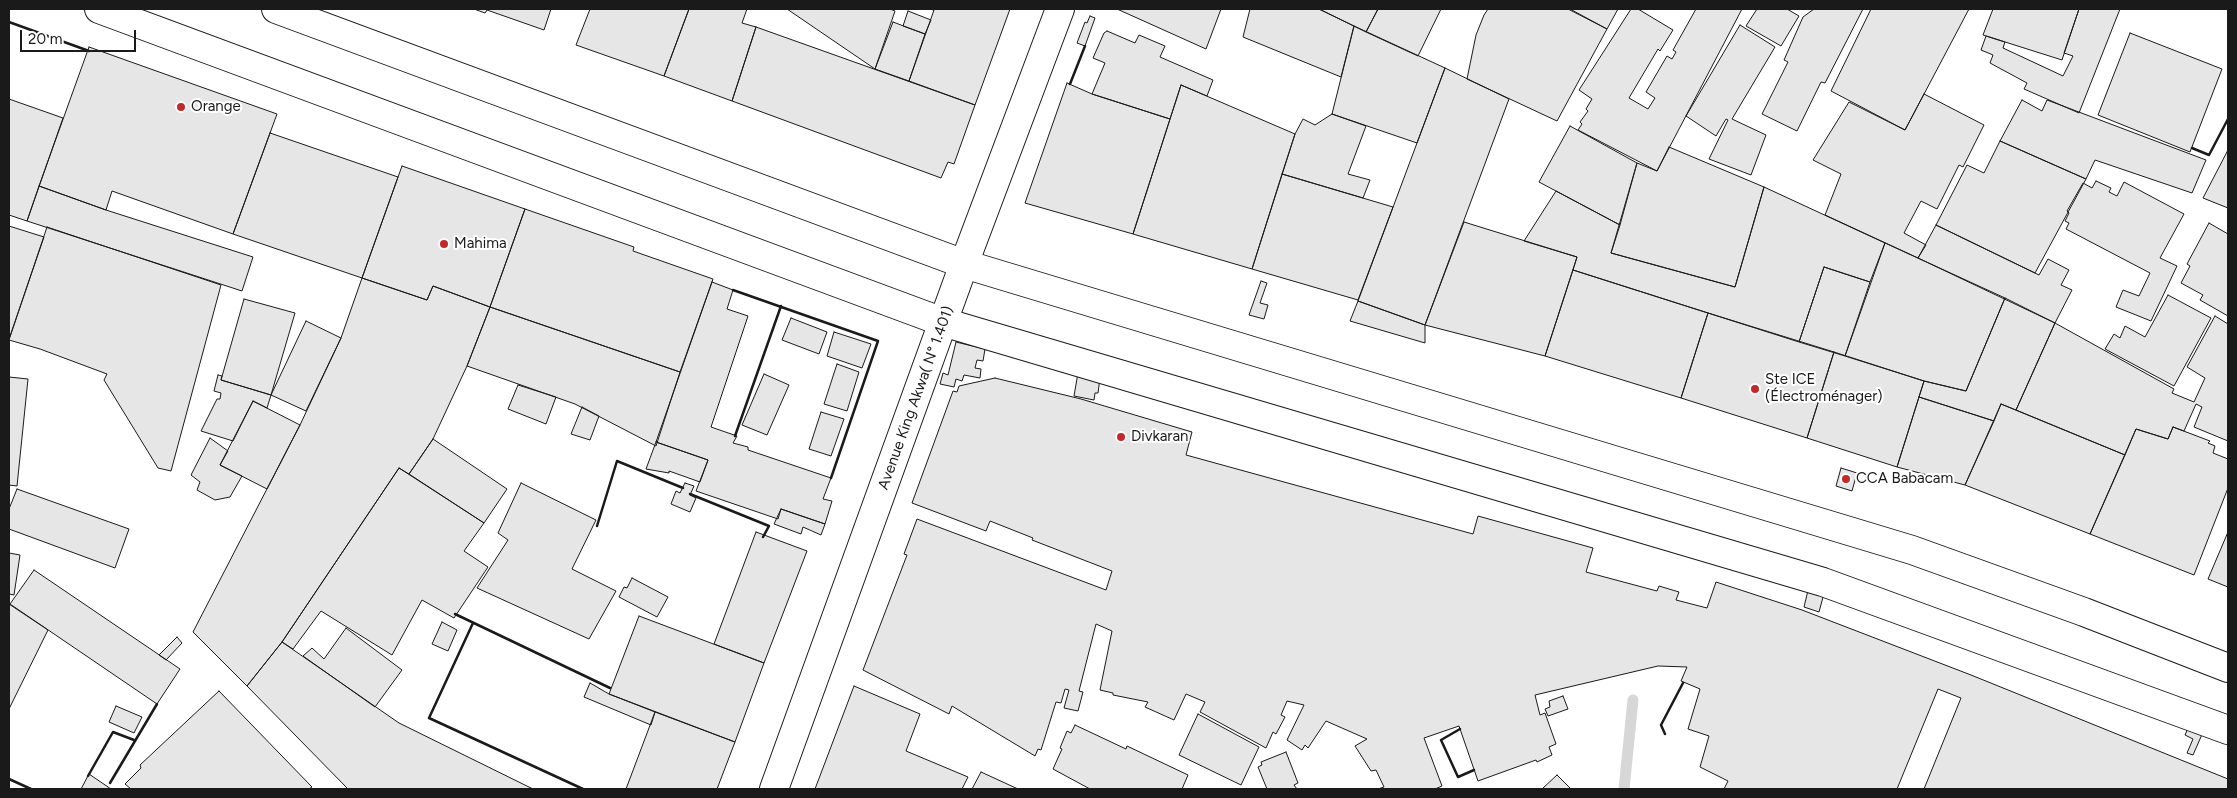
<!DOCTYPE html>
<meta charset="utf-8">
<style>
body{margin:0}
#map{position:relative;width:2237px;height:798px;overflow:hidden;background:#fff;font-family:Figtree,sans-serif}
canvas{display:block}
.frame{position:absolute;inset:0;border:10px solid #1a1a1a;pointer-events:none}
.scale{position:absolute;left:20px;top:30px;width:116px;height:22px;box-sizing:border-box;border:2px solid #1a1a1a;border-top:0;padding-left:6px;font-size:15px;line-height:18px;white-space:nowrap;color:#1a1a1a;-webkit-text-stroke:4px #fff;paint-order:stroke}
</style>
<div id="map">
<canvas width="2237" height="798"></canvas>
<div class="frame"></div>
<div class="scale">20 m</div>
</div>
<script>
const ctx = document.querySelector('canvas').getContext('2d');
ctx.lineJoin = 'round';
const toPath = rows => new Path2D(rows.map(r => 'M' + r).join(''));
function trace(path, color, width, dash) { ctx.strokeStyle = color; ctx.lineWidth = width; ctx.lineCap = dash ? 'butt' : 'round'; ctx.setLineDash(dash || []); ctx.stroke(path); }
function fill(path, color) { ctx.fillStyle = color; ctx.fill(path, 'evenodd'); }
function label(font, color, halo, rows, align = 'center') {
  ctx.font = font + ' Figtree,sans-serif'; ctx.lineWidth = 4; ctx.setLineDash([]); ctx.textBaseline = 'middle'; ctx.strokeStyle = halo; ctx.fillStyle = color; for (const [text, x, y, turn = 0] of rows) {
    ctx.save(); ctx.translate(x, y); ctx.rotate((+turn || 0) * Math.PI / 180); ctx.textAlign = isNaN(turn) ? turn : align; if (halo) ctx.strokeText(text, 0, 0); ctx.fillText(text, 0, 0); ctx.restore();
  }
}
trace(toPath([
 [1624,789,1633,700]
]), '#d7d7d7', 11);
const building = toPath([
 [474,9,551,9,544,30,487,10,485,13,474,9],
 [590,9,689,9,664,76,576,45,590,9],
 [689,9,747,9,742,23,756,27,732,101,664,76,689,9],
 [787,9,890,9,895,11,875,69,787,9],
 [929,9,1010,9,975,105,909,81,934,10,929,9],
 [1117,9,1221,9,1206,49,1117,9],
 [1250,9,1319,9,1354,26,1341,77,1243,37,1250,9],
 [1319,9,1378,9,1366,32,1319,9],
 [1378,9,1441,9,1418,56,1366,32,1378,9],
 [1488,9,1568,9,1607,29,1557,121,1467,79,1476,35,1484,15,1488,9],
 [1570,9,1618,9,1607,29,1570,9],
 [1631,9,1638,9,1673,30,1660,51,1658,49,1629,98,1648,109,1655,98,1646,92,1667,56,1672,59,1676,52,1673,50,1696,9,1742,9,1657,171,1578,130,1582,124,1580,122,1588,111,1586,109,1592,99,1579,90,1631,9],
 [1757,9,1787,9,1799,16,1781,46,1746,26,1757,9],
 [1814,9,1863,9,1825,83,1821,82,1797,131,1762,114,1788,62,1784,60,1803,17,1814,9],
 [1871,9,1969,9,1905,130,1831,91,1871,9],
 [1993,9,2079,9,2062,60,1983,35,1993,9],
 [2079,9,2120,9,2079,113,2024,89,2027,83,1990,63,1993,55,1981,50,1986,36,2005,42,2003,48,2063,76,2073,56,2064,53,2079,9],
 [908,11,931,20,925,34,903,26,908,11],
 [1090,16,1095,18,1085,46,1077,43,1085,22,1087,23,1090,16],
 [893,22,925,34,909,81,875,69,893,22],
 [1740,25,1775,47,1732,119,1766,135,1751,175,1709,159,1728,120,1726,119,1716,136,1686,116,1740,25],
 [1354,26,1445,68,1417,143,1332,114,1354,26],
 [756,27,975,105,954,164,948,162,941,178,732,101,756,27],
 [1107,31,1135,43,1139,35,1165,46,1160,57,1213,80,1207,96,1181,85,1170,119,1092,94,1105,63,1093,58,1104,33,1107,31],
 [2130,33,2222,69,2190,152,2098,115,2130,33],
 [89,47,277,114,233,234,112,191,106,210,39,186,89,47],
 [1445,68,1509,99,1425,325,1358,301,1445,68],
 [1067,83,1092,94,1170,119,1133,234,1025,203,1067,83],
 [1181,85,1295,134,1252,269,1133,234,1181,85],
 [1924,94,1984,125,1963,167,1959,165,1937,209,1921,201,1904,233,1926,245,1918,258,1825,215,1841,174,1813,160,1849,102,1905,130,1924,94],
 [9,99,63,118,27,221,9,215,9,99],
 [2022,100,2042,111,2047,100,2206,160,2192,193,2095,160,2086,179,2000,141,2022,100],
 [1332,114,1366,126,1348,174,1370,180,1363,198,1282,174,1295,134,1303,119,1315,125,1332,114],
 [1570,126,1637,163,1620,225,1539,182,1570,126],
 [270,133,398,177,362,278,233,234,270,133],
 [2000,141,2086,179,2035,273,1936,225,1967,165,1984,173,2000,141],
 [1669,147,1764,187,1735,287,1611,253,1637,163,1657,171,1669,147],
 [2228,150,2228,208,2203,198,2228,150],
 [402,166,525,209,490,307,433,286,427,300,362,278,402,166],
 [1282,174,1393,207,1358,300,1252,269,1282,174],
 [2096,181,2111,188,2109,192,2117,196,2124,182,2184,214,2160,258,2177,266,2151,321,2116,307,2123,290,2139,296,2150,273,2066,229,2069,223,2065,221,2069,213,2067,211,2083,183,2092,188,2096,181],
 [39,186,106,210,253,257,242,291,27,221,39,186],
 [1764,187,1885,243,1870,282,1824,267,1799,342,1573,270,1577,257,1524,241,1556,191,1620,225,1611,253,1735,287,1764,187],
 [525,209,634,247,633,251,713,279,680,372,490,307,525,209],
 [1464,222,1577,257,1545,356,1425,325,1464,222],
 [2209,223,2228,234,2228,316,2200,300,2203,295,2181,283,2190,266,2187,264,2209,223],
 [1936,225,2039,275,2048,259,2069,270,2061,285,2072,290,2055,323,1918,258,1936,225],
 [9,226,44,237,9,339,9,226],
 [47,227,221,285,171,471,158,468,104,380,107,374,40,349,9,340,47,227],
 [1885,243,2005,298,1966,391,1924,381,1845,356,1885,243],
 [1824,267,1870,282,1845,356,1799,342,1824,267],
 [1573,270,1708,313,1681,398,1545,356,1573,270],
 [362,278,427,300,433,286,490,307,467,366,433,439,409,474,399,468,282,642,247,686,193,632,300,425,341,338,362,278],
 [1261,281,1267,283,1260,303,1268,305,1264,319,1249,315,1261,281],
 [712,282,733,290,727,309,748,316,711,427,737,436,733,443,748,447,748,450,831,478,823,499,832,501,825,524,781,509,778,519,696,491,708,460,656,442,712,282],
 [2168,295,2211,318,2174,386,2105,349,2114,334,2120,338,2125,326,2145,337,2168,295],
 [2005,298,2055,323,2016,410,2001,404,1994,421,1919,397,1924,381,1966,391,2005,298],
 [244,299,295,313,271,395,221,380,244,299],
 [1358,301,1425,325,1425,343,1350,321,1358,301],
 [490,307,680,372,656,446,575,404,467,366,490,307],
 [1708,313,1834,352,1807,438,1681,398,1708,313],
 [2215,316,2228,324,2228,441,2194,427,2202,407,2196,404,2184,431,2173,427,2168,439,2136,429,2125,455,2016,410,2055,323,2174,389,2172,393,2194,402,2205,378,2187,367,2215,316],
 [791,318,827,332,819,354,782,340,791,318],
 [306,321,341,338,306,411,271,395,306,321],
 [834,332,871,344,862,368,827,356,834,332],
 [956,342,985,349,983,361,977,360,975,368,981,369,980,378,964,375,962,381,956,379,954,387,940,384,943,373,948,375,956,342],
 [1834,352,1924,381,1897,467,1807,438,1834,352],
 [837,364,859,372,847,411,824,404,837,364],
 [1079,367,1101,370,1098,393,1095,393,1094,400,1074,396,1079,367],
 [764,374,789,385,767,435,742,425,764,374],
 [218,375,222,376,221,380,271,395,267,408,253,401,233,441,201,431,217,399,220,399,221,393,214,391,218,375],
 [9,377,28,379,17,486,9,485,9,377],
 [995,378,1081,399,1192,432,1186,455,1473,534,1478,516,1593,548,1586,572,1657,591,1659,586,1679,592,1676,600,1707,608,1716,582,1802,610,1971,675,2228,779,2228,789,1924,789,1961,698,1938,689,1897,789,1724,789,1728,781,1700,767,1709,736,1688,729,1700,689,1681,681,1687,667,1658,666,1535,695,1540,715,1545,713,1556,744,1549,747,1552,755,1537,762,1536,760,1478,781,1459,726,1424,738,1442,786,1435,789,1378,789,1384,787,1376,770,1371,771,1355,746,1367,739,1326,721,1308,748,1305,745,1302,750,1287,740,1304,705,1287,701,1281,715,1285,717,1276,734,1273,732,1266,748,1200,712,1205,702,1186,694,1174,720,1145,707,1148,702,1113,695,1113,693,1100,690,1112,631,1096,624,1079,691,1083,692,1078,711,1064,708,1069,690,1065,689,1061,703,1056,702,1041,750,1038,749,1035,756,952,706,949,714,863,670,907,555,904,554,917,519,1106,590,1112,571,1032,540,1033,538,990,521,986,531,912,503,953,391,957,392,959,386,995,378],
 [518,385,556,397,546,424,508,409,518,385],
 [1919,397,1994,421,1965,485,1897,467,1919,397],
 [253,401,300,425,267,489,220,465,253,401],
 [2001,404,2125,455,2090,534,1965,485,2001,404],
 [582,407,599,416,590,440,571,434,582,407],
 [821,412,844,419,831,456,809,449,821,412],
 [2173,427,2210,441,2208,443,2215,446,2213,453,2228,459,2228,488,2194,575,2090,534,2136,429,2168,439,2173,427],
 [210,438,228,451,220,465,242,476,230,497,215,500,197,490,200,482,191,475,210,438],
 [433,439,507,489,484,523,409,474,433,439],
 [656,442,708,460,700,482,669,471,669,473,646,469,656,442],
 [399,468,484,523,464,551,488,567,454,618,422,600,392,655,321,611,293,649,282,642,399,468],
 [1841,468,1857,473,1852,491,1836,486,1841,468],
 [521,483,596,520,572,569,616,591,589,639,477,588,508,540,498,533,521,483],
 [685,483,694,486,690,495,696,498,690,512,671,504,676,491,680,493,685,483],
 [17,489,129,529,115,568,9,529,9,509,17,489],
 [781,509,825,524,821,535,803,527,801,534,774,524,781,509],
 [756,532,807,551,764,663,714,644,756,532],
 [2228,532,2228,587,2208,579,2228,532],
 [9,553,20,555,14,595,9,594,9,553],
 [34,570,180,669,157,704,10,604,34,570],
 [632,578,668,597,657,617,619,597,624,587,627,588,632,578],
 [1810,582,1826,586,1819,612,1804,607,1810,582],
 [9,604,48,630,9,709,9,604],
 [639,616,764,663,735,742,609,694,639,616],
 [442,622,457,630,448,651,432,644,442,622],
 [346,628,402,670,375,707,303,656,312,648,324,659,346,628],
 [177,637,182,643,166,660,159,655,177,637],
 [282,642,399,723,533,789,348,789,247,686,282,642],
 [590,683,609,694,655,712,651,725,584,697,590,683],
 [854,686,920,714,906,751,968,777,962,789,815,789,854,686],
 [219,691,312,787,309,789,131,789,125,784,141,768,140,765,219,691],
 [1563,696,1568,709,1548,716,1545,709,1550,707,1549,701,1563,696],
 [116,706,142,717,134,733,109,722,116,706],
 [655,712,735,742,717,789,626,789,655,712],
 [1198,714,1259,747,1241,785,1179,755,1198,714],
 [2193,717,2207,723,2193,755,2187,753,2193,739,2185,735,2193,717],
 [1075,725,1126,749,1127,746,1188,775,1182,789,1090,789,1053,769,1062,749,1060,748,1067,731,1071,733,1075,725],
 [1286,752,1298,783,1294,785,1297,789,1300,789,1267,789,1258,767,1262,765,1261,762,1286,752],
 [981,772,1018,789,972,789,981,772],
 [89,774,111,789,81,789,89,774],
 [1557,775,1571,789,1542,789,1557,775]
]);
fill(building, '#e6e6e6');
trace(building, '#1a1a1a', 1);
const minor = toPath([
 [774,789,964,264,1060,9]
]);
const major = toPath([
 [99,9,943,322,1823,582,2228,730],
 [276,9,964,264,1912,550,2084,612,2228,668]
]);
trace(minor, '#1a1a1a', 30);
trace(major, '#1a1a1a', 30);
trace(minor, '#fff', 28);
trace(major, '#fff', 28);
trace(toPath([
 [9,22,89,51],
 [1070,84,1085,46],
 [2192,148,2209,155,2228,119],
 [733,290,878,341,831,478],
 [735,436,781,306],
 [690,494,769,526,763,537],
 [597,526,617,461,683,488],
 [455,614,610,688],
 [473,623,429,718,583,789],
 [1460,729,1441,740,1458,777,1474,770],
 [1665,734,1661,725,1683,683],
 [88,776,113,732,134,740],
 [9,779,31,789],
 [110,783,157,704]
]), '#1a1a1a', 2.5);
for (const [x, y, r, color] of [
 [181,107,5,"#c62828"],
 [444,244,5,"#c62828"],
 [1755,389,5,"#c62828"],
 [1121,437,5,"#c62828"],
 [1846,479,5,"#c62828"]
]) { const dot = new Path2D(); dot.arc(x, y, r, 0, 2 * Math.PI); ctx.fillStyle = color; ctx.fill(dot); trace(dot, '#fff', 2); }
label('15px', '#1a1a1a', '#fff', [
 ["Orange",191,107],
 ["Mahima",454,244],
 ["Ste ICE",1765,380],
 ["(Électroménager)",1765,397],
 ["Divkaran",1131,437],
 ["CCA Babacam",1856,479]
], 'left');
label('15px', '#1a1a1a', '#fff', [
 ["Avenue King Akwa( N° 1.401)",916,398,-70]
]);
</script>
